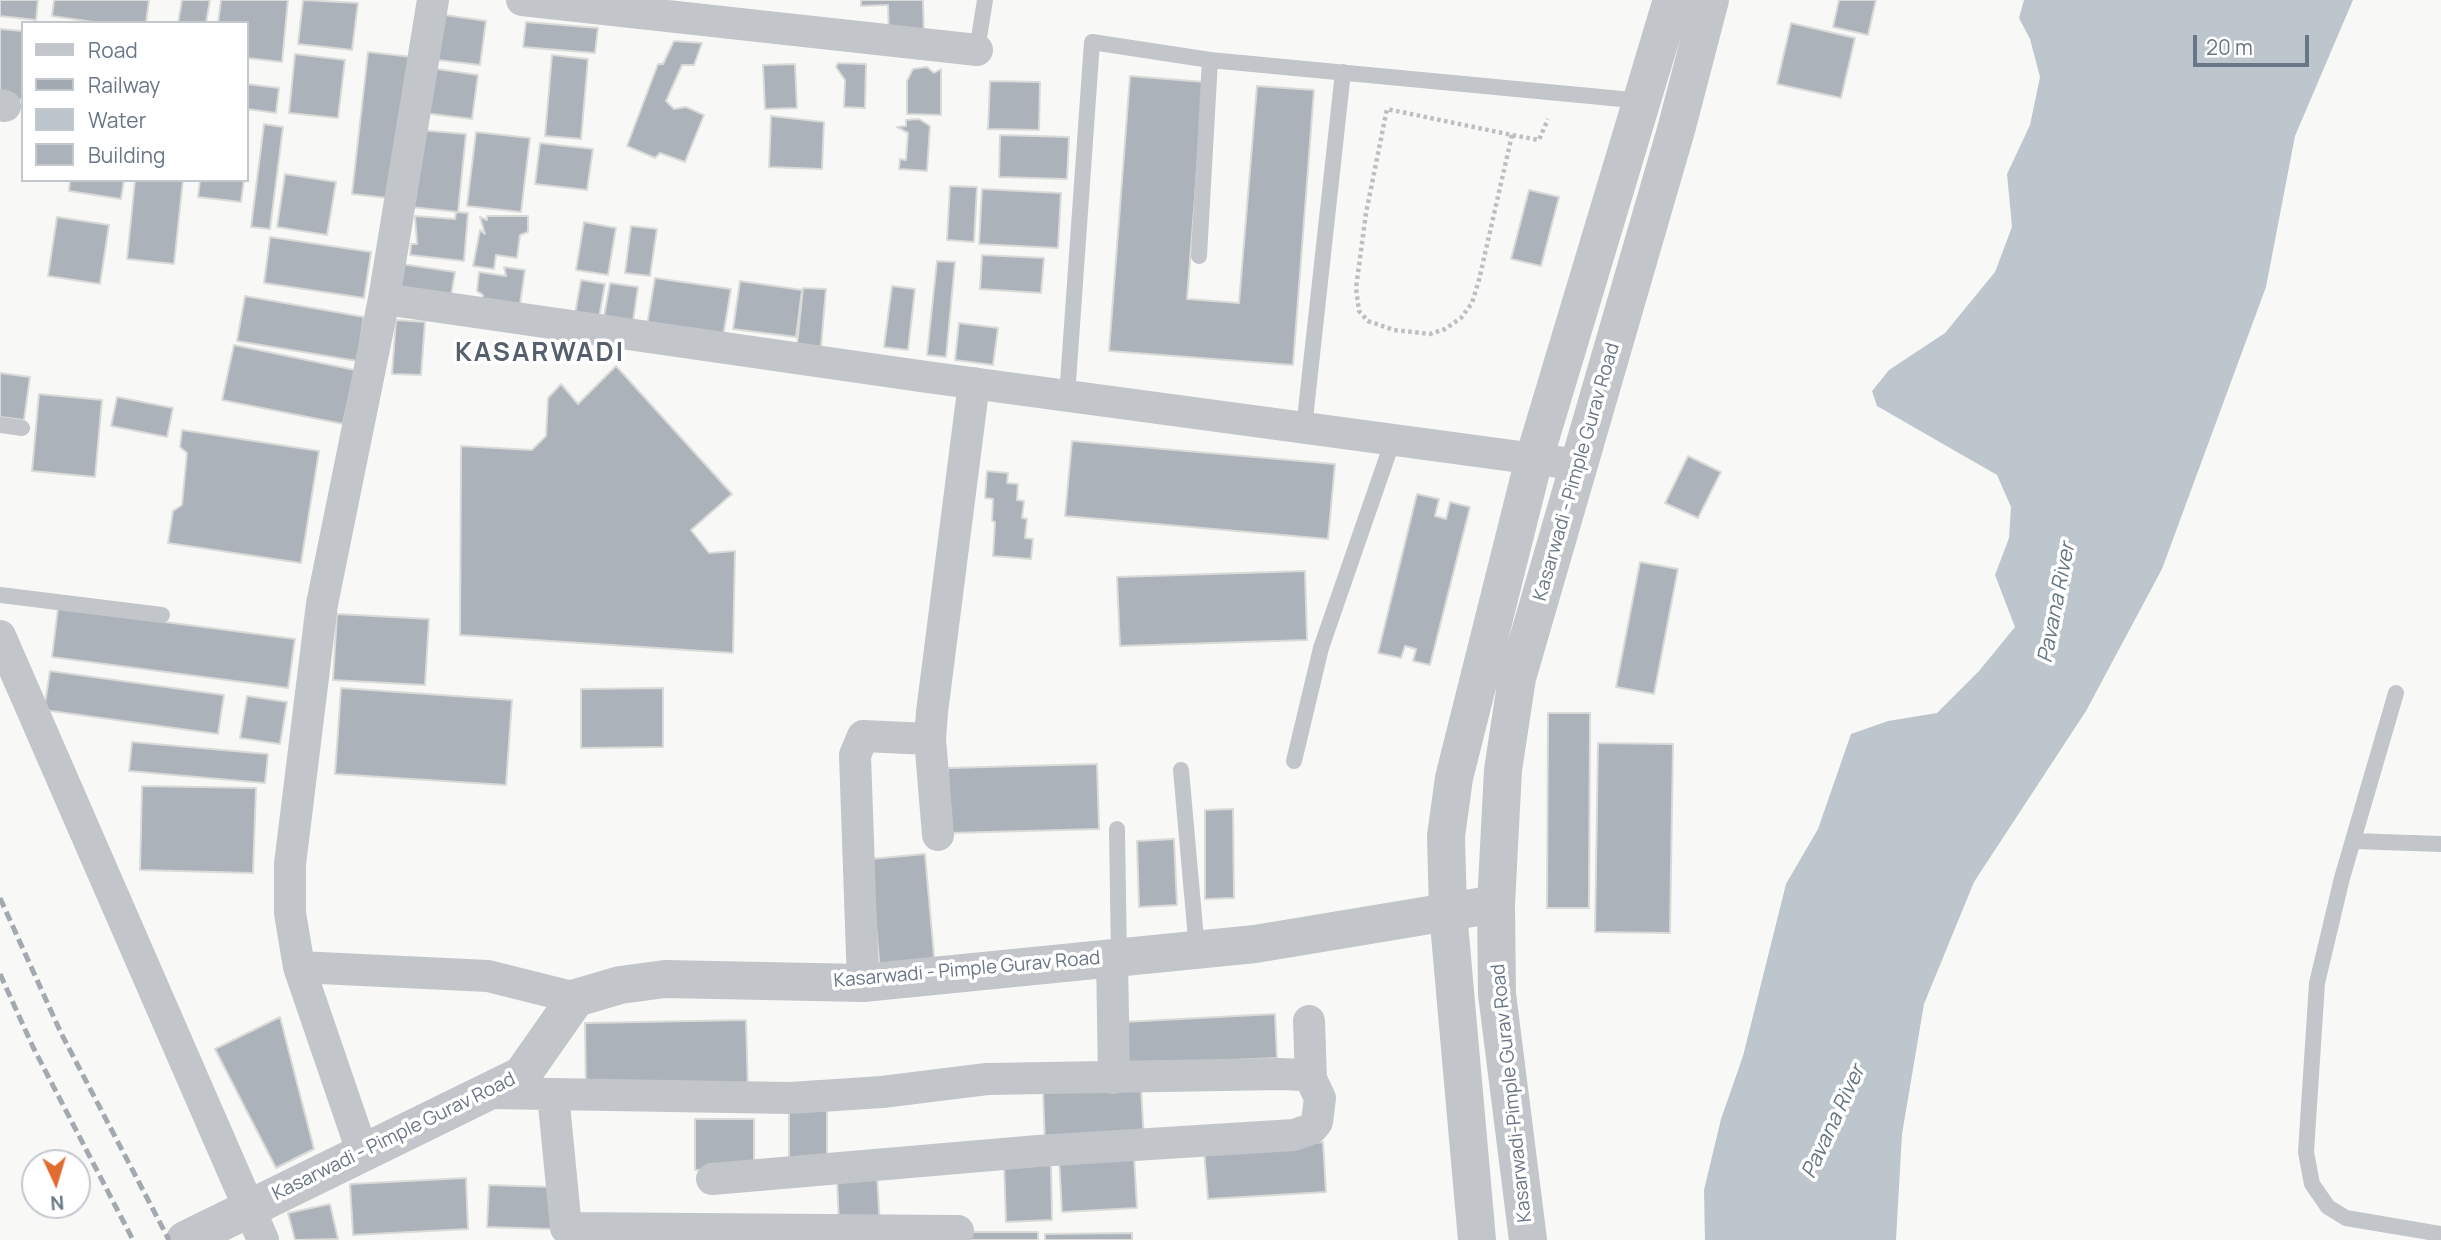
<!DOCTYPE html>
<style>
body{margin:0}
#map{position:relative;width:2441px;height:1240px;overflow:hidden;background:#f8f9f6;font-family:Manrope,sans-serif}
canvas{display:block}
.legend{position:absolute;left:21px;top:21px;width:228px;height:161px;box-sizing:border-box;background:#fff;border:2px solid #c3c8cf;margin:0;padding:9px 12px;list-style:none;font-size:21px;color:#687687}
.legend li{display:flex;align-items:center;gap:14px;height:35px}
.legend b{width:35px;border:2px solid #c3c8cf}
.north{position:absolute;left:21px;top:1149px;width:70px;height:70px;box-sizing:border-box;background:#fff;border:2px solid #c3c8cf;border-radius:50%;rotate:176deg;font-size:19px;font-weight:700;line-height:28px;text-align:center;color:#687687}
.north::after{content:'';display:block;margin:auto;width:24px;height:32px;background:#e06c30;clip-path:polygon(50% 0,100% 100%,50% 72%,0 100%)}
.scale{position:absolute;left:2193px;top:35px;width:116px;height:32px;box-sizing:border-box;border:4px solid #687687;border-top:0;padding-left:9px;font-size:21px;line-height:24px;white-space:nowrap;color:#687687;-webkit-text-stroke:5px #fff;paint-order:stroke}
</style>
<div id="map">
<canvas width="2441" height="1240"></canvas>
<ul class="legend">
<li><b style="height:9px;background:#c2c6ca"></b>Road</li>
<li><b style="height:9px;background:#a3a9b0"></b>Railway</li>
<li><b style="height:19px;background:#bdc6cc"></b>Water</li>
<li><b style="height:19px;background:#abb2b9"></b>Building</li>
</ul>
<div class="north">N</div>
<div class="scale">20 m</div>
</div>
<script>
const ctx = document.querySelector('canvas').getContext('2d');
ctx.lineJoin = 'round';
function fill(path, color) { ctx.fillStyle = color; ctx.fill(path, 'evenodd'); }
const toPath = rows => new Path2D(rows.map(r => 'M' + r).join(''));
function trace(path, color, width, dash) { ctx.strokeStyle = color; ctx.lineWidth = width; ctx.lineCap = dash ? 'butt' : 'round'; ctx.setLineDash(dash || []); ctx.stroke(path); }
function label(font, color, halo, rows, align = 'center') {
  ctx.font = font + ' Manrope,sans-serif'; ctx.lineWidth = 7; ctx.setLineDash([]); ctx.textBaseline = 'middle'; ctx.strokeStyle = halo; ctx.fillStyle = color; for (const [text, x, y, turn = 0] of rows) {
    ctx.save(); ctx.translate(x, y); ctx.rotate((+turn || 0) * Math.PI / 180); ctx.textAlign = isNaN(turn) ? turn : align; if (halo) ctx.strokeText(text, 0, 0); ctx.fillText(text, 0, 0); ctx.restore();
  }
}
fill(toPath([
 [2024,0,2353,0,2295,136,2266,287,2162,569,2086,711,1974,882,1924,1004,1902,1134,1896,1240,1705,1240,1704,1190,1721,1119,1743,1056,1786,884,1818,829,1851,734,1888,721,1937,713,1979,671,2015,627,1995,575,2009,538,2011,507,1997,475,1877,406,1872,391,1889,370,1945,333,1995,272,2012,227,2007,174,2030,125,2040,77,2030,39,2019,18]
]), '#bdc6cc');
const building = toPath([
 [0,0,38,0,36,20,0,16,0,0],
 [54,0,149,0,146,23,100,23,52,16,54,0],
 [182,0,210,0,206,23,178,23,182,0],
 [221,0,288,0,282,62,247,58,247,23,218,23,221,0],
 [303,0,358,3,352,50,298,44,303,0],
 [861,0,923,0,924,38,889,39,888,5,861,6,861,0],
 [1839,0,1876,0,1868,35,1833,27,1839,0],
 [445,15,486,21,480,65,438,60,445,15],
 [526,22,598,28,595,53,523,47,526,22],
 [1791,23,1855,38,1841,98,1777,84,1791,23],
 [0,29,23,31,23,100,0,98,0,29],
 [674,41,702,43,694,65,682,65,666,101,674,109,686,107,704,115,685,162,660,153,655,158,627,146,658,64,663,64,674,41],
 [368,52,412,57,396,199,352,194,368,52],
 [295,54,345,60,338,118,289,113,295,54],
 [552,55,588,59,581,139,545,136,552,55],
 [838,63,866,64,865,108,844,107,845,80,836,67,838,63],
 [795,64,797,108,765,109,763,65,795,64],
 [927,67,934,73,941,69,941,115,907,114,907,81,913,69,927,67],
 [430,68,478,75,472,119,424,113,430,68],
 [1130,76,1204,82,1187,299,1239,303,1257,86,1314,90,1293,365,1109,351,1130,76],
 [990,81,1040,82,1039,130,988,129,990,81],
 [247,84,279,88,276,113,247,109,247,84],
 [771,116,824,122,822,169,769,167,771,116],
 [919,119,930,126,927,171,899,169,900,159,906,160,908,133,897,127,906,126,906,120,919,119],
 [264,124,283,127,270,229,251,227,264,124],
 [419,130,466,134,458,212,411,207,419,130],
 [476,132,530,138,521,212,467,206,476,132],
 [1000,135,1069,137,1067,179,999,177,1000,135],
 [540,143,593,149,587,190,535,184,540,143],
 [285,174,336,182,327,235,277,227,285,174],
 [70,180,124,180,121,199,69,191,70,180],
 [135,180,183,180,174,264,127,259,135,180],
 [200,180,244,180,241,202,198,197,200,180],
 [950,186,977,187,974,242,947,240,950,186],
 [982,189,1061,193,1058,248,979,244,982,189],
 [1529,190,1559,197,1541,266,1511,259,1529,190],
 [456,212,468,213,464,261,410,255,411,244,417,244,415,216,455,219,456,212],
 [487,216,528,216,528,232,520,235,517,258,496,255,494,269,473,266,480,230,485,234,480,217,487,220,487,216],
 [57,217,109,225,100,284,48,276,57,217],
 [584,222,616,228,608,275,576,270,584,222],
 [631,226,657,229,650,276,625,273,631,226],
 [270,237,371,252,364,298,264,283,270,237],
 [982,255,1044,258,1041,293,980,289,982,255],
 [937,261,955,262,946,357,927,355,937,261],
 [402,264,455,272,449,308,396,300,402,264],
 [504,267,525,270,519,311,482,306,483,295,477,291,479,272,506,276,504,267],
 [655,278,731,289,723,337,647,325,655,278],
 [581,280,605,284,599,318,575,314,581,280],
 [740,281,802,290,796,337,733,329,740,281],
 [610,283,638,287,633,321,604,316,610,283],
 [892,286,915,289,908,350,884,347,892,286],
 [803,288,826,289,821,347,797,345,803,288],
 [245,296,364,317,357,361,237,341,245,296],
 [396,320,425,322,421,375,392,374,396,320],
 [959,323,998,328,993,365,955,360,959,323],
 [234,345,355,370,343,424,222,400,234,345],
 [616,366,732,494,691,530,709,553,735,551,733,653,460,635,461,446,532,450,546,436,548,398,561,384,578,404,616,366],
 [0,373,30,377,24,420,0,417,0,373],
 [39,394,102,400,95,477,32,471,39,394],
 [117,397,173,408,167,437,111,426,117,397],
 [182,430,319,451,301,563,168,543,173,511,182,505,187,453,180,447,182,430],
 [1072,441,1335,464,1328,539,1065,516,1072,441],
 [1688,456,1721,472,1698,518,1665,503,1688,456],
 [987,471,1008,473,1007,483,1018,484,1017,500,1024,501,1022,518,1027,519,1025,538,1033,539,1031,559,993,556,995,522,992,521,993,499,985,498,987,471],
 [1417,494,1439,499,1435,516,1446,519,1450,502,1470,507,1430,665,1413,661,1416,649,1405,646,1401,658,1378,653,1417,494],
 [1640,562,1678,569,1654,694,1616,687,1640,562],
 [1305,571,1307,640,1120,646,1117,577,1305,571],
 [58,608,295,639,288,688,52,657,58,608],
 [337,614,429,619,425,685,333,680,337,614],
 [50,671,224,695,218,734,44,710,50,671],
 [341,688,512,700,506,785,335,774,341,688],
 [663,688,663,747,581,748,581,689,663,688],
 [247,696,287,702,280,744,240,738,247,696],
 [1548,713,1590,713,1589,908,1547,908,1548,713],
 [132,742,268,754,265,783,129,771,132,742],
 [1598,743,1673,744,1670,933,1595,932,1598,743],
 [1097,764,1099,829,950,833,948,768,1097,764],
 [142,786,256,788,253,873,140,870,142,786],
 [1233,809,1234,898,1205,899,1205,810,1233,809],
 [1174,839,1177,905,1139,907,1137,841,1174,839],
 [925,854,935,967,880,971,870,859,925,854],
 [1275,1014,1277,1058,1125,1065,1123,1022,1275,1014],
 [280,1017,314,1149,276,1168,215,1049,280,1017],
 [746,1020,748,1090,586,1092,585,1023,746,1020],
 [1141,1088,1144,1140,1045,1144,1043,1091,1141,1088],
 [789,1111,827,1111,827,1164,789,1164,789,1111],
 [695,1119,754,1119,754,1169,695,1170,695,1119],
 [1323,1142,1326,1192,1208,1199,1204,1150,1323,1142],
 [1134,1154,1137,1208,1062,1212,1059,1158,1134,1154],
 [1051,1161,1052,1220,1006,1222,1004,1164,1051,1161],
 [877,1174,880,1226,839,1226,837,1176,877,1174],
 [466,1178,468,1229,353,1235,350,1184,466,1178],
 [489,1185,553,1187,552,1229,487,1227,489,1185],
 [330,1204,338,1239,295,1240,288,1213,330,1204],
 [943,1232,1038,1232,1038,1240,943,1240,943,1232],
 [1132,1233,1132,1240,1045,1240,1045,1234,1132,1233]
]);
fill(building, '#abb2b9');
trace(building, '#dadbd9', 2);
trace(toPath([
 [1512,135,1479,280,1472,303,1461,318,1445,329,1430,334,1394,330,1368,321,1359,311,1356,288,1366,213,1387,109,1512,135,1539,140,1548,119]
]), '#bcbfc2', 4.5, [3.5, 3.5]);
trace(toPath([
 [977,50,985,0],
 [1199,256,1210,60,1643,101],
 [1067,396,1092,42,1210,60],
 [0,425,22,428],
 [1304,428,1343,72],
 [0,595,162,615],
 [2396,693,2342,878,2317,983,2306,1152,2312,1184,2328,1207,2346,1218,2441,1234],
 [1294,761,1321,648,1393,440],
 [1181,770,1197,950],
 [1117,829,1119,958],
 [2354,841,2441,844]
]), '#c2c6ca', 16);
trace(toPath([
 [522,0,977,50],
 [0,105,5,106],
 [384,299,927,377,1580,465],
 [0,636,263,1240],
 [938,835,930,739,932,712,974,383],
 [1112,958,1114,1078],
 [299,967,488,976,576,998],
 [863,983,855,755,863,736,930,739],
 [1309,1021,1311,1079],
 [490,1093,790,1098,882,1092,987,1079,1280,1074,1303,1075,1311,1079,1320,1098,1317,1122,1311,1129,1294,1135,1038,1151,712,1179],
 [553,1094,566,1228,958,1231],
 [363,1154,299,967,290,913,290,864,322,604,384,299,433,0]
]), '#c2c6ca', 32);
trace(toPath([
 [185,1240,522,1075,576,998,620,985,665,979,863,983,1255,944,1496,904],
 [1477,1240,1448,912,1446,836,1454,778,1534,459,1672,0],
 [1528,1240,1497,994,1496,904,1503,770,1517,678,1676,130,1710,0]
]), '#c2c6ca', 38);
trace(toPath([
 [0,898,61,1033,169,1240],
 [0,974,33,1047,133,1240]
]), '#a3a9b0', 5, [10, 5]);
label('19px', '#687687', '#fff', [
 ["Kasarwadi - Pimple Gurav Road",1577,472,-74],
 ["Kasarwadi - Pimple Gurav Road",967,970,-5],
 ["Kasarwadi-Pimple Gurav Road",1512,1093,-96],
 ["Kasarwadi - Pimple Gurav Road",394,1137,-26]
]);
label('italic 21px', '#647782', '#fff', [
 ["Pavana River",2057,603,-79],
 ["Pavana River",1834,1122,-65]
]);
ctx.letterSpacing = '2px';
label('bold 26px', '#56606c', '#fff', [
 ["KASARWADI",540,354]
]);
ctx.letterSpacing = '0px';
</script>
